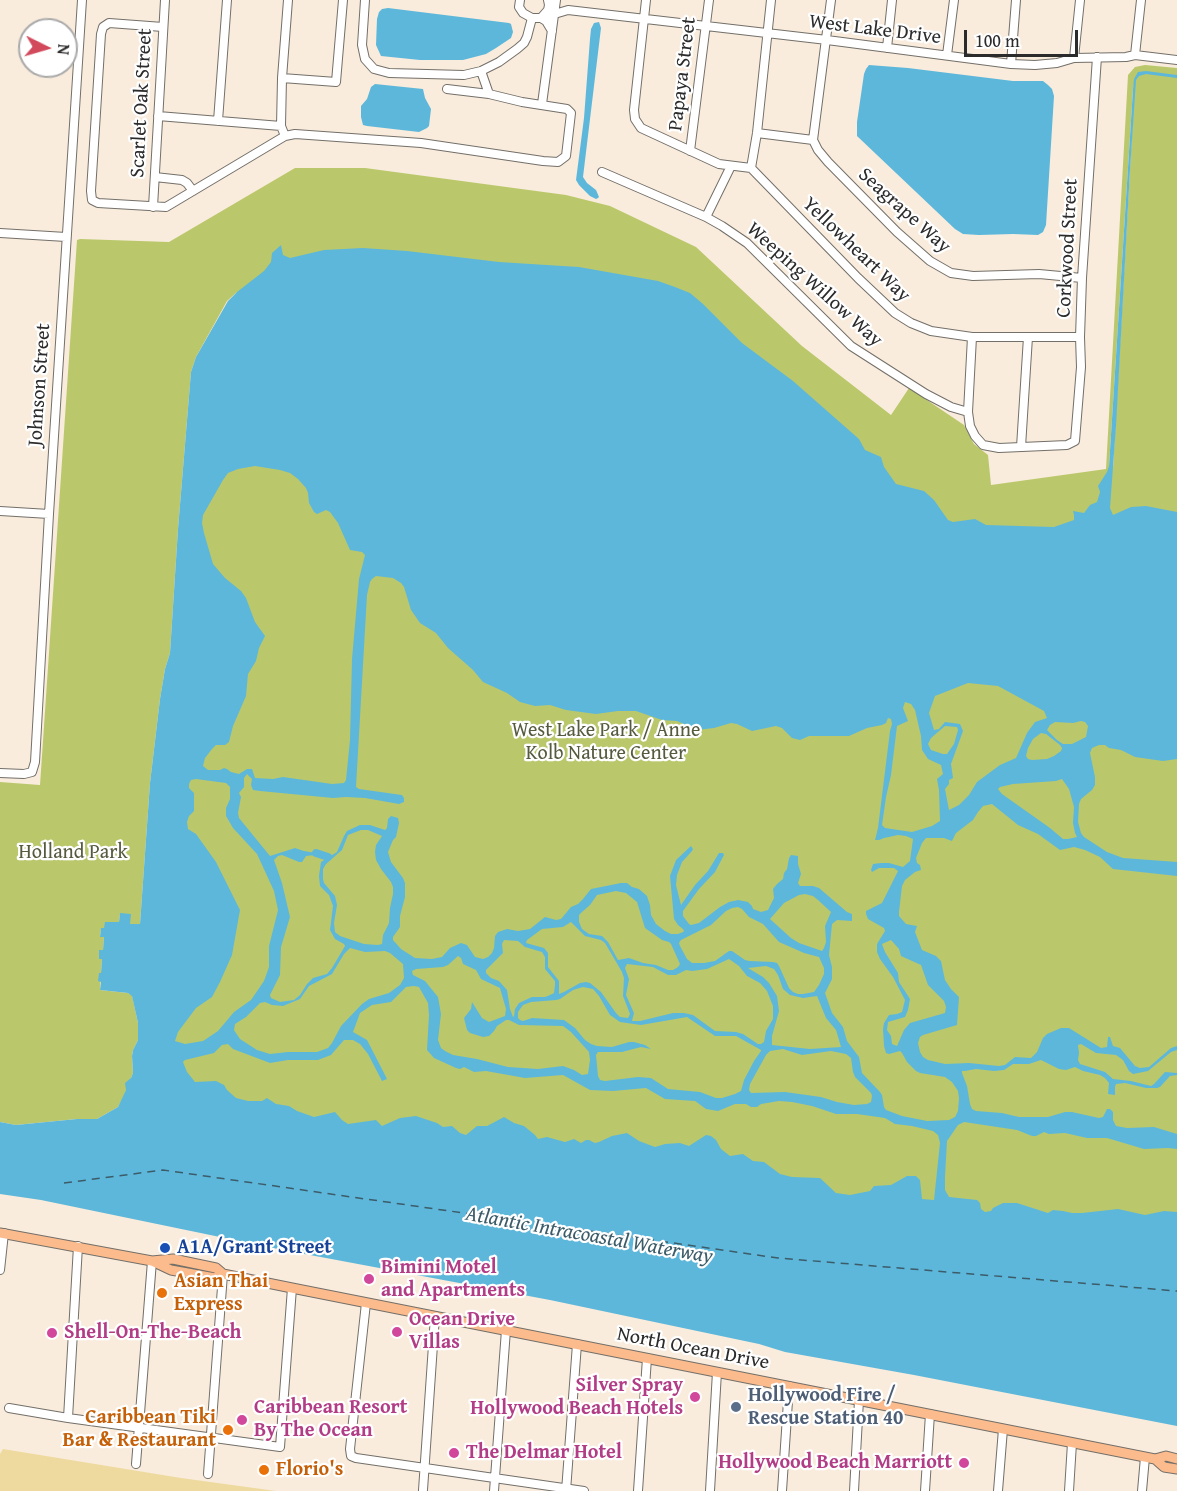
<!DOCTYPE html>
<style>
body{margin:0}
#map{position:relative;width:1177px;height:1491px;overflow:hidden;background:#f9ecdc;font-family:"Gentium Book Plus",serif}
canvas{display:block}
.north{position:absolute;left:18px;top:18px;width:60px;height:60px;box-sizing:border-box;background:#fff;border:2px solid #aaa;border-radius:50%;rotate:95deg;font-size:16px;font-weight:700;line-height:24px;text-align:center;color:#2b2b2b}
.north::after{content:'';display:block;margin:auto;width:21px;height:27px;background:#d1495b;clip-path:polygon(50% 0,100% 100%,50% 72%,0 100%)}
.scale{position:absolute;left:964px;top:30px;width:114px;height:27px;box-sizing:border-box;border:3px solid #2b2b2b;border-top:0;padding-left:8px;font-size:18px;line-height:21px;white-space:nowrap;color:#2b2b2b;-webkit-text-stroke:4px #fff;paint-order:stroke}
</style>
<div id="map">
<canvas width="1177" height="1491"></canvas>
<div class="north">N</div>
<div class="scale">100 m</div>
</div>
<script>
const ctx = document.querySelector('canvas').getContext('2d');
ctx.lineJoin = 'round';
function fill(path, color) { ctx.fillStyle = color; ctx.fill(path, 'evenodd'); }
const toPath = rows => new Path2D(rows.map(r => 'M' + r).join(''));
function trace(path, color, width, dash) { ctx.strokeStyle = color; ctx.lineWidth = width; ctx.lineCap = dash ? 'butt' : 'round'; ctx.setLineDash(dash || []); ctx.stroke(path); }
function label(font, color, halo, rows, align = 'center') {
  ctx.font = font + ' "Gentium Book Plus",serif'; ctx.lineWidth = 4.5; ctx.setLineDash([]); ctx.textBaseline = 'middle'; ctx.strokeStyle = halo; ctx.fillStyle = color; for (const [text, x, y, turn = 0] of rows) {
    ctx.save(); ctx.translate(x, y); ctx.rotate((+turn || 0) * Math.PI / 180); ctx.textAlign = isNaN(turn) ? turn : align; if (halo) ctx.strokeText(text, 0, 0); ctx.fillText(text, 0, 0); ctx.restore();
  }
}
fill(toPath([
 [1145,65,1177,68,1177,1252,142,1103,196,367,237,292,227,301,196,357,191,372,178,529,170,653,165,669,160,699,150,783,140,924,130,924,120,914,119,922,101,929,100,936,104,937,103,951,99,951,99,958,102,959,100,990,128,993,132,995,138,1023,138,1040,133,1050,132,1056,133,1073,124,1096,118,1107,97,1119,77,1119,16,1125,0,1122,0,782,40,785,77,240,80,239,169,242,295,168,365,168,566,195,610,206,696,247,802,346,891,415,909,388,964,425,974,444,988,455,991,485,1106,469,1128,75,1135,67],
 [1135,79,1113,468,1109,466,1133,89]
]), '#bac86b');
fill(toPath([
 [3,1449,181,1478,276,1491,0,1491,0,1454]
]), '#eeda9e');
fill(toPath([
 [388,8,509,23,511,24,513,32,511,38,496,48,486,54,463,60,420,60,381,56,376,45,377,19,379,12,382,9],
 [599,22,601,28,583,177,587,183,596,190,599,197,598,198,596,199,590,196,579,185,576,180,584,118,590,39,591,29,594,23],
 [869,65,908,68,1013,81,1043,81,1048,85,1052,89,1054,96,1046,225,1043,232,1038,235,1013,234,979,235,963,234,955,229,857,136,857,122,864,74,866,69],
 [1146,71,1177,75,1177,78,1146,74,1139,76,1136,80,1130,170,1116,426,1110,508,1113,515,1131,507,1146,506,1177,512,1177,759,1163,761,1135,757,1121,750,1109,748,1105,745,1099,745,1092,748,1090,753,1095,777,1095,785,1092,790,1081,799,1079,804,1078,822,1081,833,1084,837,1107,852,1123,858,1177,862,1177,876,1113,869,1100,857,1085,850,1074,847,1060,850,1038,834,1018,825,992,804,983,806,978,812,973,820,956,833,952,841,944,838,926,838,922,843,916,858,917,863,920,865,921,870,915,872,905,880,902,886,899,912,899,916,906,924,917,926,915,932,922,950,936,956,941,961,945,980,951,989,959,997,957,1025,923,1035,920,1037,918,1043,920,1052,923,1057,928,1060,945,1064,969,1063,999,1066,1005,1065,1015,1057,1031,1058,1037,1052,1043,1038,1047,1034,1061,1028,1069,1028,1101,1048,1107,1047,1108,1037,1110,1037,1113,1046,1120,1048,1135,1066,1140,1068,1149,1067,1171,1048,1177,1046,1177,1050,1171,1052,1148,1071,1133,1074,1129,1071,1123,1060,1116,1055,1096,1053,1081,1044,1078,1045,1079,1053,1078,1060,1080,1064,1105,1072,1113,1079,1131,1081,1151,1086,1154,1084,1165,1072,1177,1073,1177,1075,1170,1076,1160,1087,1157,1088,1146,1088,1125,1083,1116,1084,1115,1087,1115,1095,1108,1094,1109,1083,1105,1078,1100,1075,1083,1071,1075,1067,1066,1070,1059,1069,1041,1060,1029,1064,1013,1064,1004,1070,994,1071,976,1069,965,1071,962,1071,962,1073,967,1086,970,1104,972,1109,976,1111,1002,1113,1019,1117,1048,1117,1065,1112,1072,1112,1099,1118,1103,1117,1107,1109,1110,1109,1113,1112,1113,1120,1116,1126,1127,1128,1154,1127,1177,1134,1177,1149,1168,1148,1144,1149,1107,1138,1087,1138,1065,1133,1049,1134,1044,1132,1036,1136,1032,1136,1017,1130,964,1122,958,1125,947,1141,945,1177,945,1190,949,1197,977,1200,980,1203,981,1209,985,1212,991,1211,993,1208,1003,1203,1017,1203,1048,1213,1053,1210,1063,1211,1072,1213,1082,1213,1118,1209,1145,1215,1164,1211,1177,1212,1177,1426,914,1375,785,1352,759,1344,550,1300,278,1249,41,1200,0,1194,0,1122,16,1125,77,1119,97,1119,118,1107,126,1090,125,1083,131,1078,133,1073,132,1056,133,1050,138,1040,138,1023,132,996,128,993,100,990,101,982,98,981,99,973,101,973,102,959,99,959,99,950,103,950,104,937,100,937,101,928,104,928,105,922,119,922,120,913,131,914,130,924,140,924,150,783,160,699,165,669,170,653,178,529,191,372,196,357,228,301,237,292,264,271,271,262,272,253,281,245,283,255,290,258,324,250,363,248,407,251,499,262,579,267,658,281,675,287,690,293,703,304,742,343,793,381,859,439,865,450,881,457,884,467,896,484,924,491,934,500,948,520,953,522,975,519,986,525,1054,527,1074,520,1074,515,1073,511,1084,513,1090,505,1097,502,1100,492,1098,486,1107,472,1109,466,1133,89,1134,79,1138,72],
 [255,466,280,470,290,473,298,479,306,488,308,493,309,503,314,512,317,514,326,510,330,512,338,523,350,550,362,552,365,555,359,579,352,659,350,740,346,780,344,783,332,784,283,777,273,779,255,778,252,769,247,769,239,774,231,772,227,769,224,768,220,770,208,770,203,766,205,758,212,749,216,745,225,745,229,742,233,726,246,696,248,674,256,661,259,648,265,636,255,622,246,598,241,591,225,578,213,564,204,533,202,523,203,515,223,480,228,473,238,469],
 [376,576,393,578,401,583,404,587,411,610,420,623,436,633,448,648,473,670,483,682,507,693,520,702,535,706,550,705,566,710,596,714,618,711,636,711,662,720,677,721,697,730,714,728,731,723,737,724,752,731,776,726,782,728,792,738,800,740,809,736,849,736,867,728,882,725,886,723,888,718,891,719,892,724,890,731,878,828,875,840,879,840,884,838,898,835,906,836,913,839,910,861,903,867,889,863,881,863,873,864,871,870,872,872,879,868,894,868,898,871,882,903,866,911,866,914,868,919,884,928,885,931,877,944,877,952,880,959,893,977,905,1000,902,1012,897,1014,889,1015,884,1023,883,1029,884,1046,886,1053,889,1054,900,1051,902,1053,907,1062,916,1071,920,1073,945,1077,952,1082,958,1091,959,1098,958,1111,955,1117,949,1120,927,1121,902,1116,886,1110,884,1107,882,1095,880,1092,862,1073,859,1057,847,1041,843,1027,832,1013,825,993,832,979,832,967,829,955,832,924,837,920,852,921,852,914,847,912,819,888,813,886,800,886,798,883,801,874,798,864,798,856,791,855,789,858,787,869,784,873,783,879,777,884,773,889,774,898,768,910,761,912,753,909,752,906,748,902,738,900,729,902,720,907,699,923,691,925,689,924,683,916,683,911,699,889,715,872,724,855,723,853,719,853,708,871,695,885,681,905,676,885,677,875,682,862,692,851,693,849,691,846,676,860,670,876,674,919,678,925,683,929,684,931,683,932,678,934,671,934,665,931,656,924,651,915,650,905,647,896,639,889,632,887,627,883,621,883,591,889,583,899,578,904,571,907,561,919,556,920,545,917,530,929,518,931,507,929,498,932,495,936,494,948,492,953,488,957,483,959,475,957,467,945,461,943,450,948,442,957,432,959,415,958,401,949,393,940,393,937,400,927,400,916,405,897,405,883,403,878,391,862,388,852,393,840,396,837,399,823,398,818,391,816,388,819,387,828,385,830,370,825,360,825,347,831,344,836,337,852,321,862,319,876,320,886,329,895,333,906,330,930,335,939,344,944,345,946,332,968,327,974,313,978,307,984,300,995,294,1000,280,1002,271,998,270,995,280,975,281,947,290,917,282,883,274,860,278,856,282,855,299,862,302,862,306,856,315,855,316,853,304,851,295,848,270,856,239,818,238,813,241,797,239,793,244,787,244,778,247,774,252,779,251,785,253,790,260,791,333,798,346,797,365,798,399,804,404,802,404,798,402,795,359,789,356,787,367,595,370,582,372,579],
 [968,683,998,686,1044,711,1047,718,1035,722,1027,733,1016,758,1000,765,977,782,969,795,959,805,949,810,945,789,949,784,949,780,953,778,951,764,963,731,960,724,945,722,939,729,934,730,929,713,935,696],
 [905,702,911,704,915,710,921,736,922,750,928,759,941,765,943,774,937,779,939,790,940,821,932,826,912,832,885,828,882,825,886,797,891,775,897,726,908,721,903,708],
 [1081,721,1085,722,1088,726,1086,737,1072,744,1063,744,1057,740,1047,730,1050,725,1055,722,1073,723],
 [945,726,957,727,958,730,954,744,947,754,943,754,931,750,928,744,931,738],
 [1041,733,1046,734,1060,745,1062,748,1061,751,1054,756,1047,759,1032,760,1028,759,1026,756,1028,748,1033,739],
 [196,779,226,783,230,787,230,799,226,808,226,816,233,828,257,854,274,891,278,910,269,946,269,967,264,981,251,1000,234,1012,218,1031,203,1041,185,1044,175,1041,178,1032,196,1008,212,997,220,982,232,955,240,910,216,862,196,834,188,829,187,822,189,816,194,811,194,793,189,788,189,784,191,780],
 [1062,779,1069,789,1074,807,1073,823,1075,833,1077,837,1068,839,1063,839,1050,828,1002,794,998,789,1000,787,1013,784,1056,781],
 [361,830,368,830,382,836,376,845,375,852,376,860,381,869,391,882,393,887,393,894,390,908,389,923,383,935,382,944,378,945,364,944,340,936,335,932,334,923,337,905,335,896,324,883,323,879,323,869,326,864,342,850,348,835],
 [616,891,626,893,637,902,645,928,662,940,669,942,671,944,680,964,678,967,673,970,668,970,656,965,643,963,629,958,618,960,608,942,602,936,589,934,582,929,579,922,579,915,582,912,590,905,597,895],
 [805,894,813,896,818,900,831,912,825,926,826,942,824,948,822,951,799,943,791,938,770,919,784,903,799,895],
 [738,907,742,909,749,917,763,924,779,942,804,953,819,957,824,968,824,974,819,985,814,992,803,994,798,994,793,992,789,988,779,966,777,963,773,962,749,961,745,960,732,951,729,951,715,961,704,963,692,963,687,959,680,946,679,943,681,940,711,925,726,911,732,908],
 [571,922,585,936,601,940,605,943,622,972,624,978,623,996,630,1014,628,1018,620,1017,616,1013,601,992,590,983,586,982,580,983,564,992,559,994,559,981,548,967,548,953,544,948,526,943,527,940,542,929,563,927],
 [504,940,518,941,525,947,542,952,545,957,545,969,555,981,555,985,554,993,550,995,545,997,532,997,519,1003,515,1009,514,1016,513,1017,510,1009,507,990,499,981,491,978,486,973,486,970,503,953,502,944],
 [891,940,899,949,901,956,921,965,928,985,944,1001,946,1007,945,1013,910,1023,904,1030,897,1046,892,1044,891,1036,887,1030,888,1022,905,1017,908,1010,910,999,899,982,898,973,885,952,882,944],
 [350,948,365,952,385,951,390,953,403,964,404,978,400,985,389,993,369,999,362,1004,341,1026,332,1043,328,1048,317,1052,288,1052,270,1054,257,1050,240,1039,234,1030,235,1024,246,1017,260,1003,265,1002,272,1005,283,1006,300,999,309,986,332,974,344,954],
 [458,956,461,958,463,964,476,970,481,979,500,988,506,1009,505,1016,489,1022,482,1018,472,1002,471,1009,464,1018,467,1030,470,1033,483,1037,489,1036,494,1031,497,1026,506,1020,509,1020,519,1025,563,1026,571,1032,589,1052,590,1060,588,1074,582,1075,574,1070,563,1066,538,1069,508,1067,477,1059,453,1055,445,1051,441,1048,438,1040,441,1014,438,997,425,981,413,975,412,971,416,969,443,967,448,965],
 [729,959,739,966,747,976,760,983,767,991,773,1006,773,1019,766,1031,764,1042,761,1044,758,1044,743,1034,736,1032,715,1031,693,1015,684,1013,673,1013,640,1021,632,1021,634,1013,626,995,629,979,625,968,627,964,653,967,668,975,676,975,686,970,692,971,707,969],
 [766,966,774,969,778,975,783,989,790,995,803,998,817,996,826,1018,836,1030,841,1047,810,1049,772,1045,772,1036,779,1011,777,996,769,983,763,977,748,968],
 [414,986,419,987,428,1003,429,1015,427,1050,434,1058,456,1068,460,1069,464,1067,474,1072,486,1071,525,1078,563,1075,590,1090,613,1091,646,1088,665,1099,695,1101,706,1109,718,1111,735,1104,746,1104,751,1107,757,1107,761,1104,779,1101,792,1102,812,1106,836,1114,857,1114,885,1118,895,1124,912,1126,933,1131,938,1135,940,1143,934,1200,922,1199,920,1180,916,1176,907,1176,891,1185,874,1186,870,1191,850,1195,836,1193,820,1178,792,1177,780,1174,764,1162,753,1161,743,1154,730,1156,721,1149,716,1140,711,1136,706,1135,689,1146,680,1143,665,1144,655,1147,639,1141,627,1133,612,1136,599,1142,595,1143,589,1140,586,1140,581,1143,574,1139,565,1142,547,1137,538,1139,535,1135,524,1126,514,1123,504,1117,487,1126,477,1126,466,1135,460,1133,452,1126,443,1127,437,1123,416,1116,400,1118,382,1126,376,1120,348,1124,342,1120,335,1112,314,1117,297,1111,289,1106,276,1104,267,1098,262,1101,248,1101,236,1098,227,1090,224,1085,216,1081,195,1082,187,1072,183,1062,185,1060,214,1053,222,1045,228,1044,233,1049,270,1063,288,1060,318,1060,331,1055,344,1040,353,1040,360,1044,368,1054,382,1081,387,1079,384,1073,367,1040,353,1032,356,1024,360,1013,372,1005,391,1002,406,987],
 [583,987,593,989,599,996,610,1015,620,1022,641,1025,687,1017,715,1036,736,1036,761,1050,761,1051,754,1061,744,1080,741,1091,735,1094,722,1098,716,1098,700,1092,668,1089,651,1078,638,1077,605,1081,600,1080,598,1076,596,1055,598,1052,622,1052,641,1047,651,1049,645,1045,634,1042,629,1042,612,1047,597,1046,591,1044,585,1040,575,1028,564,1020,532,1018,523,1021,520,1020,518,1018,518,1012,523,1005,531,1002,556,1000,560,999,573,990],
 [783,1049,802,1055,831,1051,846,1054,851,1058,853,1072,855,1077,871,1093,872,1096,871,1102,867,1104,854,1105,837,1102,821,1097,785,1092,751,1093,749,1090,750,1084,766,1055,770,1051],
 [375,84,423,89,425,98,431,109,429,126,427,128,419,132,367,126,363,125,361,117,361,106,367,99,371,87]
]), '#5db7db');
trace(toPath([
 [316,853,328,857]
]), '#5db7db', 8);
trace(toPath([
 [64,1183,163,1170,778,1258,1177,1291]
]), '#3c5c69', 1.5, [8, 6]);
const minor = toPath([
 [365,0,362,45,365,59,374,69,389,73,464,75,481,71,499,62,517,49,524,43,527,37,532,18],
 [520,0,519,7,523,13,532,18,541,18,568,10,827,40,1011,64,1035,65,1057,63,1074,58,1126,57,1135,55,1177,60],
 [548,0,549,5,548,10,541,18,546,21,552,31],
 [646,0,634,110,635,119,641,128,719,164,751,168,858,278,895,313,911,323,931,331,972,337,1080,337],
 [163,27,109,23,103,27,101,34,91,191,92,200,98,203,166,207,285,136,295,134,421,143,543,161,558,162,566,156,571,113,567,109,522,102,489,94,447,89],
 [887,48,892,0],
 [947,55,954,0],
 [1135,55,1141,0],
 [1074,58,1080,0],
 [1011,64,1016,0],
 [481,71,489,94],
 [282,78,336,82,343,0],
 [542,104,556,0],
 [158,116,281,126],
 [218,121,227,0],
 [757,133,813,140,818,150,828,162,897,232,930,261,951,273,973,276,1039,274,1082,278],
 [285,136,281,126,282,78,288,0],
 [813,140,831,0],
 [690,151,709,0],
 [751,168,757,133,771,0],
 [602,172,706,217,722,226,747,243,851,346,926,394,951,407,968,412],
 [155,177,182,180,187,183,193,191],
 [153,207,165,0],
 [706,217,731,166],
 [0,233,66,237],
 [972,337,968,412,970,426,975,436,983,445,999,448,1067,445,1075,441,1081,367,1080,337,1082,278,1097,57],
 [1021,447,1028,337],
 [0,511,49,514],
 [0,773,24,774,32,772,35,762,49,514,82,0],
 [0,1270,4,1233],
 [366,1303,350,1449,351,1456,356,1458,425,1468,584,1491],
 [9,1408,68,1418,280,1447,292,1288],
 [68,1418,78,1246],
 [136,1464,152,1261],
 [208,1474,223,1274],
 [423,1490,435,1316],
 [494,1491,506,1330],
 [566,1491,577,1344],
 [638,1491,647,1358],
 [710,1491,717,1372],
 [782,1491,789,1386],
 [854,1491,859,1400],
 [925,1491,930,1414],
 [998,1491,1003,1429],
 [1069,1491,1072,1443],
 [1142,1491,1145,1457]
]);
const major = toPath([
 [0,1233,152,1261,171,1270,215,1278,223,1274],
 [152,1261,173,1259,216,1268,223,1274,292,1288,1155,1459,1166,1456,1177,1459],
 [1155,1459,1164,1467,1177,1469]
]);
trace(minor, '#736f69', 10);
trace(major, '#736f69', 11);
trace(minor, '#fff', 8);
trace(major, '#fbbb8c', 9);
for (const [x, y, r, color] of [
 [165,1248,6,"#1a4fb4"],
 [369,1279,6,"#d1479c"],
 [162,1293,6,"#e8710a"],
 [397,1332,6,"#d1479c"],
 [52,1333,6,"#d1479c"],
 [695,1397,6,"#d1479c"],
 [736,1407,6,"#5c6f8a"],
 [242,1420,6,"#d1479c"],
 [228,1430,6,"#e8710a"],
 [454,1453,6,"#d1479c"],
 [964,1463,6,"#d1479c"],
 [264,1470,6,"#e8710a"]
]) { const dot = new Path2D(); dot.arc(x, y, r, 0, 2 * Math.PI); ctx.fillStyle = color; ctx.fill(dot); trace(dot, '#fff', 2); }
label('20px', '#2b2b2b', '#fff', [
 ["West Lake Drive",875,30,7],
 ["Papaya Street",683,74,-83],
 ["Scarlet Oak Street",142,103,-87],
 ["Seagrape Way",904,211,42],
 ["Corkwood Street",1068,248,-87],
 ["Yellowheart Way",856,250,44],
 ["Weeping Willow Way",814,285,42],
 ["Johnson Street",40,385,-86],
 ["North Ocean Drive",693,1349,11]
]);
label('20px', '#565a3e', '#fff', [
 ["West Lake Park / Anne",606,731],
 ["Kolb Nature Center",606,754],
 ["Holland Park",73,853]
]);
label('bold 20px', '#164399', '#fff', [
 ["A1A/Grant Street",177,1248]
], 'left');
label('bold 20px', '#b23c85', '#fff', [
 ["Bimini Motel",381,1268],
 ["and Apartments",381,1291],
 ["Ocean Drive",409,1320],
 ["Villas",409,1343],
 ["Shell-On-The-Beach",64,1333],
 ["Silver Spray",683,1386,"right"],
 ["Hollywood Beach Hotels",683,1409,"right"],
 ["Caribbean Resort",254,1408],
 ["By The Ocean",254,1431],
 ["The Delmar Hotel",466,1453],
 ["Hollywood Beach Marriott",952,1463,"right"]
], 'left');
label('bold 20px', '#c56008', '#fff', [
 ["Asian Thai",174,1282],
 ["Express",174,1305],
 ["Caribbean Tiki",216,1418,"right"],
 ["Bar & Restaurant",216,1441,"right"],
 ["Florio's",276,1470]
], 'left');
label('bold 20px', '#4e5e75', '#fff', [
 ["Hollywood Fire /",748,1396],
 ["Rescue Station 40",748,1419]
], 'left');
label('italic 21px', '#3c5c69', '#fff', [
 ["Atlantic Intracoastal Waterway",589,1236,10]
]);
</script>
